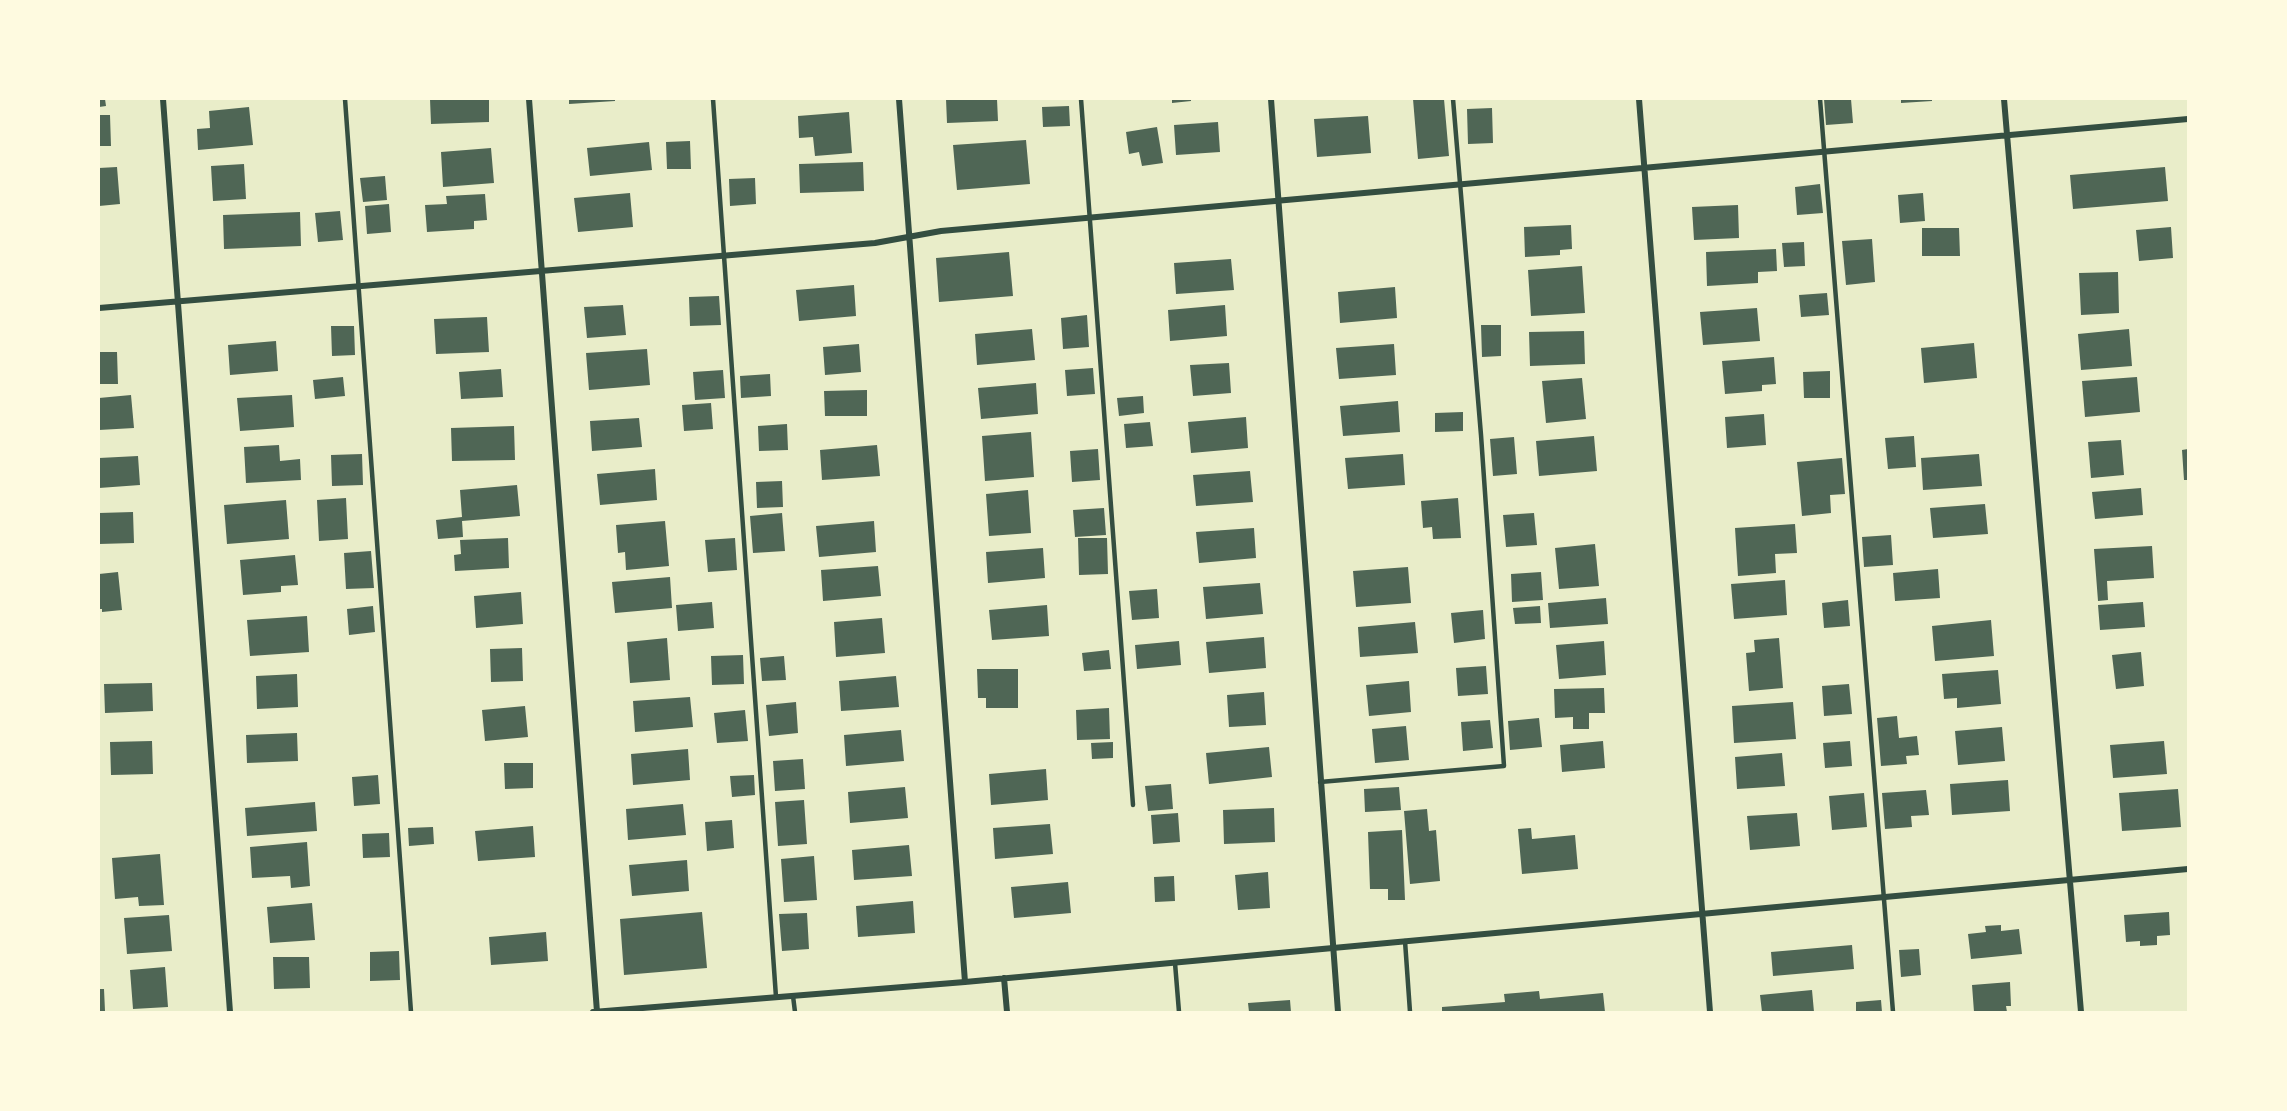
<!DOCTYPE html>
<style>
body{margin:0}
#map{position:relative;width:2287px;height:1111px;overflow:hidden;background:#e9edc9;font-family:Quicksand,sans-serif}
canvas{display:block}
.frame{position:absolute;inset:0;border:100px solid #fefae0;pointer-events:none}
</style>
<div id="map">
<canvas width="2287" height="1111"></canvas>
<div class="frame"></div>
</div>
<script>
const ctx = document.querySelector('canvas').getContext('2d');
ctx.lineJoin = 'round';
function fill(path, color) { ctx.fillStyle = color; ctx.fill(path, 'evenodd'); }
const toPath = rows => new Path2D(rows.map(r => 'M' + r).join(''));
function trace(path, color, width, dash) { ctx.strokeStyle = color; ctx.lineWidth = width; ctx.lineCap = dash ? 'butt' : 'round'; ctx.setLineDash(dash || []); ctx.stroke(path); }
fill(toPath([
 [99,99,105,99,106,106,99,107],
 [430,99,489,99,489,122,431,124],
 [569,99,615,99,615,101,569,104],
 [946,99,997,99,998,121,947,123],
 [1172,99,1191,99,1191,101,1172,103],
 [1413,99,1444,99,1449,156,1418,159],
 [1824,99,1851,99,1853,123,1826,125],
 [1901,99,1932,99,1932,101,1901,103],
 [1069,106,1070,126,1043,127,1042,107],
 [249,107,253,145,198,150,197,129,210,128,209,111],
 [1492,108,1493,143,1468,144,1467,109],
 [849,112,852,153,815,156,813,137,799,138,798,116],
 [99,115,110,115,111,146,99,146],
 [1368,116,1371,153,1317,157,1314,119],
 [1218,122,1220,152,1176,155,1174,125],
 [1157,127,1163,163,1142,166,1139,152,1129,154,1126,132],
 [1026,140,1030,184,957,190,953,145],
 [690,141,691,169,667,169,666,142],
 [649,142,652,170,590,176,587,148],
 [491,148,494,183,443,187,441,152],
 [863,162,864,191,800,193,799,164],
 [244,164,246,199,213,201,211,166],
 [117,167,120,204,99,206,99,168],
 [2165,167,2168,201,2073,209,2070,175],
 [385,176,387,200,363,202,360,178],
 [755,178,756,204,730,206,729,179],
 [1820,184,1823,213,1797,215,1795,187],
 [630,193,633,227,578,232,574,198],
 [1923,193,1925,221,1900,223,1898,195],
 [485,194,487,220,474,221,474,229,427,232,425,205,447,204,446,196],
 [389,204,391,232,367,234,365,206],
 [1738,205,1739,238,1694,240,1692,207],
 [340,211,343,240,318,242,315,213],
 [300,212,301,246,224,249,223,215],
 [1571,225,1572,249,1560,250,1560,255,1525,257,1524,227],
 [2171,227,2173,258,2139,261,2136,230],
 [1922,228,1959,228,1960,256,1922,256],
 [1872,239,1875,282,1846,285,1842,241],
 [1804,242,1805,266,1784,267,1782,243],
 [1776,249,1777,271,1758,272,1758,283,1707,286,1706,252],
 [1009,252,1013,296,939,302,936,258],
 [1231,259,1234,290,1176,294,1174,263],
 [1582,266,1585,313,1531,316,1528,270],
 [2118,272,2119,313,2081,315,2079,273],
 [854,285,856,316,799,321,796,290],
 [1395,287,1397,318,1340,323,1338,292],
 [1827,293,1829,315,1801,317,1799,295],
 [719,296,721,325,690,326,689,297],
 [623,305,626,335,587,338,584,307],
 [1225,305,1227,336,1170,341,1168,310],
 [1757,308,1760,341,1703,345,1700,312],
 [1087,315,1089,347,1063,349,1061,318],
 [487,317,489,352,436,354,434,319],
 [1481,325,1501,325,1501,356,1482,357],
 [331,326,354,326,355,355,332,356],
 [1032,329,1035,360,977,365,975,334],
 [2129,329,2132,366,2081,370,2078,334],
 [1584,331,1585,364,1530,366,1529,332],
 [276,341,278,371,230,375,228,345],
 [1974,343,1977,378,1924,383,1921,348],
 [859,344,861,372,825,375,823,347],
 [1394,344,1396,375,1339,379,1336,348],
 [647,349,650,385,589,390,586,353],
 [99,352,117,352,118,384,99,384],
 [1774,357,1776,384,1762,385,1762,391,1725,394,1722,361],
 [1229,363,1231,393,1193,396,1190,365],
 [1093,368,1095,394,1067,396,1065,370],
 [501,369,503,397,461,399,459,372],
 [723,370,725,398,695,400,693,372],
 [1830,371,1830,398,1804,398,1803,372],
 [770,374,771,396,741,398,740,376],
 [343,377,345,396,315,399,313,380],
 [2137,377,2140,412,2085,417,2082,381],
 [1582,378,1586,419,1546,423,1542,381],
 [1036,383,1038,414,981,419,978,388],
 [867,390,867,416,825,416,824,391],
 [131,395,134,428,99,430,99,398],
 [292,395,294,427,240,431,237,398],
 [1143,396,1144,413,1119,416,1117,398],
 [1398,401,1400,432,1343,436,1340,406],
 [711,403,713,429,684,431,682,405],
 [1463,412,1463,431,1435,432,1435,413],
 [1764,414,1766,445,1727,448,1725,417],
 [1246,417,1248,448,1191,453,1188,422],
 [639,418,642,447,592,451,590,421],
 [1150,422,1153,446,1126,448,1124,424],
 [787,424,788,450,759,451,758,426],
 [514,426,515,460,452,461,451,428],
 [1031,432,1034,477,985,481,982,436],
 [1594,436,1597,471,1539,476,1536,441],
 [1914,436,1916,467,1888,469,1885,438],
 [1514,437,1517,474,1493,476,1490,439],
 [2121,440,2124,475,2091,478,2088,442],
 [279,445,280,461,300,459,301,480,246,483,244,447],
 [877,445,880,476,822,480,820,450],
 [1098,449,1100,480,1072,482,1070,451],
 [2188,449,2188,480,2184,480,2182,450],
 [362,454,363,485,332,486,331,455],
 [1403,454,1405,485,1348,489,1345,458],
 [1979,454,1982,486,1923,490,1921,458],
 [138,456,140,485,99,488,99,458],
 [1842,458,1845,494,1830,495,1831,513,1802,516,1797,462],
 [655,469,657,500,600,505,597,474],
 [1250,471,1253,502,1196,506,1193,475],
 [782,481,783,507,757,508,756,482],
 [517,485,520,516,462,521,463,537,438,539,436,520,462,517,460,490],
 [2141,488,2143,515,2095,519,2092,492],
 [1028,490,1031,533,989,536,986,494],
 [346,498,348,539,319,541,317,500],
 [1458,498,1461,538,1433,539,1432,527,1423,528,1421,501],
 [286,500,289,539,227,544,224,505],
 [1985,504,1988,534,1933,538,1930,508],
 [1104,508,1106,535,1075,537,1073,510],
 [133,512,134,543,99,544,99,513],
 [782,513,785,551,753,553,750,516],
 [1534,513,1537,545,1506,547,1503,515],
 [665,521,669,566,626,570,625,552,618,553,616,525],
 [874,521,876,552,819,557,816,526],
 [1795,524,1797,553,1775,554,1776,573,1738,576,1735,528],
 [1254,528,1256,558,1199,563,1196,532],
 [1891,535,1893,565,1864,567,1862,537],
 [508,538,509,568,455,571,454,555,461,554,460,540],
 [735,538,737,570,708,572,705,540],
 [1078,538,1107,538,1108,574,1079,575],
 [1595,544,1599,586,1559,589,1555,548],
 [2152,546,2154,578,2107,581,2108,600,2098,601,2094,549],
 [1043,548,1045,578,988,583,986,552],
 [371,551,374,588,346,589,344,553],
 [295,555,298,585,281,586,281,592,243,595,240,560],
 [878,566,881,596,823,601,821,570],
 [1408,567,1411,603,1356,607,1353,571],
 [1938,569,1940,598,1895,601,1893,573],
 [118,572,122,610,102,612,102,609,99,609,99,574],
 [1541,572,1543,600,1512,602,1511,574],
 [670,577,672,608,615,613,612,582],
 [1785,580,1787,615,1734,619,1731,584],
 [1260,583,1263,614,1206,619,1203,587],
 [1157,589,1159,618,1132,620,1129,591],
 [521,592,523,624,476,628,474,596],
 [1606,598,1608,624,1550,628,1548,603],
 [1848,600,1850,626,1824,628,1822,603],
 [712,602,714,628,678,631,676,605],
 [2143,602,2145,627,2100,630,2098,605],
 [1047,605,1049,636,992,640,989,610],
 [373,606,375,632,349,635,347,609],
 [1540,606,1541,623,1515,624,1513,608],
 [1483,610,1485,639,1454,643,1451,613],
 [307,616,309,652,250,656,247,620],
 [882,618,885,653,836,657,834,622],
 [1991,620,1994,656,1935,661,1932,626],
 [1415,622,1418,653,1360,657,1358,627],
 [1264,637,1266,668,1209,673,1206,642],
 [667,638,670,680,630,683,627,642],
 [1779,638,1783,688,1749,691,1746,653,1755,652,1754,640],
 [1179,641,1181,665,1137,669,1135,645],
 [1604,641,1606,675,1559,679,1556,645],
 [522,648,523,681,491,682,490,649],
 [1109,650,1111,669,1084,671,1082,653],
 [2141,652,2144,686,2116,689,2112,655],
 [743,655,744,684,712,685,711,656],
 [784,656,786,680,762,681,760,658],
 [1486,666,1488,694,1458,696,1456,668],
 [977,669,1018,669,1018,708,986,708,986,698,978,698],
 [1998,670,2001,704,1957,708,1957,698,1944,699,1942,674],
 [297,674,298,707,257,709,256,676],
 [896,676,899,707,841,711,839,681],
 [1409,681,1411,712,1369,716,1366,685],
 [152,683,153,711,105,713,104,684],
 [1849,684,1852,714,1824,716,1822,686],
 [1604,688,1605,713,1589,713,1589,729,1573,729,1573,717,1555,718,1554,689],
 [1264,692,1266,725,1229,727,1227,695],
 [690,697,693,727,635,732,633,701],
 [796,702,798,733,769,736,766,705],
 [1793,702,1796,739,1734,743,1732,706],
 [525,706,528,737,485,741,482,710],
 [1109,708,1110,739,1077,740,1076,710],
 [745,710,748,741,717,743,714,713],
 [1897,716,1899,738,1917,736,1919,755,1906,756,1907,764,1881,766,1877,718],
 [1539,718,1542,747,1510,750,1508,721],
 [1490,720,1493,748,1463,751,1461,722],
 [1406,726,1409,760,1375,763,1372,729],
 [2002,727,2005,761,1958,765,1955,731],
 [901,730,904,761,846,766,844,735],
 [297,733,298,761,247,763,246,735],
 [152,741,153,774,111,775,110,742],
 [1603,741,1605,768,1562,772,1560,745],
 [1850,741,1852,766,1825,768,1823,743],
 [2164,741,2167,774,2113,778,2110,745],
 [1113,742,1113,758,1092,759,1091,743],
 [1269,747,1272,777,1209,784,1206,753],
 [688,749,690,780,633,785,631,754],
 [1782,753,1785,786,1737,789,1735,757],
 [803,759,805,789,775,791,773,761],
 [504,763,533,763,533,788,505,789],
 [1046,769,1048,800,991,805,989,774],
 [378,775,380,804,354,806,352,777],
 [754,775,755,795,732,797,730,776],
 [2008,780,2010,811,1952,815,1950,784],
 [1171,784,1173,809,1148,811,1145,786],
 [905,787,908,818,850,823,848,792],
 [1399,787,1401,810,1365,812,1364,789],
 [2178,789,2181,827,2122,831,2119,793],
 [1926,790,1929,815,1911,816,1912,827,1885,829,1882,793],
 [1864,793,1867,827,1832,830,1829,796],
 [804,800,807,844,778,846,775,802],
 [315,802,317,831,247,836,245,808],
 [683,804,686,835,628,840,626,809],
 [1274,808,1275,842,1224,844,1223,810],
 [1427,809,1429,831,1436,830,1440,881,1410,884,1404,811],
 [1178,813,1180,842,1153,844,1151,815],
 [1797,813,1800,846,1750,850,1747,816],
 [732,820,734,848,707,851,705,822],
 [1050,824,1053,854,995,859,993,828],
 [533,826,535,857,478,861,475,831],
 [433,827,434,844,409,846,408,828],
 [1531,828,1532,839,1575,835,1578,869,1522,874,1518,829],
 [1402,830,1405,900,1388,900,1388,889,1370,889,1368,832],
 [389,833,390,857,363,858,362,834],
 [307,842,310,886,291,888,290,876,252,878,250,847],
 [909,845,912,876,854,880,852,850],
 [160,854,164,905,139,906,138,897,115,899,112,858],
 [814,856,817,900,784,902,781,859],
 [687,860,689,891,632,896,629,865],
 [1268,872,1270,908,1238,910,1235,875],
 [1174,876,1175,901,1155,902,1154,877],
 [1068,882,1071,913,1014,918,1011,887],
 [913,901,915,933,858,937,856,906],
 [312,903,315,940,270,943,267,907],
 [702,912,707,968,624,975,620,919],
 [2169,912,2170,935,2157,936,2157,945,2140,946,2140,941,2126,942,2124,915],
 [807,913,809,949,782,951,779,914],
 [169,915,172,951,127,954,124,918],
 [2001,925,2001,931,2019,929,2022,954,1971,959,1968,934,1986,932,1985,926],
 [546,932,548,961,491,965,489,937],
 [1852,945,1854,969,1773,976,1771,952],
 [1919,949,1921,975,1901,977,1899,950],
 [399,951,400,980,370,981,370,952],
 [273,957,309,957,310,988,274,989],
 [165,967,168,1007,133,1009,130,970],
 [2010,982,2011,1006,2006,1006,2007,1012,1974,1012,1972,985],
 [99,989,104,989,105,1011,99,1012],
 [1812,990,1814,1012,1762,1012,1760,995],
 [1539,991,1540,999,1603,993,1605,1012,1442,1012,1442,1007,1505,1002,1504,994],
 [1290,1000,1291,1012,1249,1012,1248,1003],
 [1881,1000,1882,1012,1856,1012,1856,1002]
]), '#4f6655');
trace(toPath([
 [345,99,411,1012],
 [713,99,776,997],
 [1081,99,1133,805],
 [1820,99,1893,1012],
 [1320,782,1504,766,1481,435,1453,99],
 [1405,941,1410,1012],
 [1175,963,1179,1012],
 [793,996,795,1012]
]), '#344e41', 4.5);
trace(toPath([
 [163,99,230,1012],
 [529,99,597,1012],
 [899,99,965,982],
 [1271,99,1338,1012],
 [1639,99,1710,1012],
 [2004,99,2081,1012],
 [99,308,875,243,941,231,2188,119],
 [1004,978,1007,1012],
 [593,1012,965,982,2188,869]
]), '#344e41', 6);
</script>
